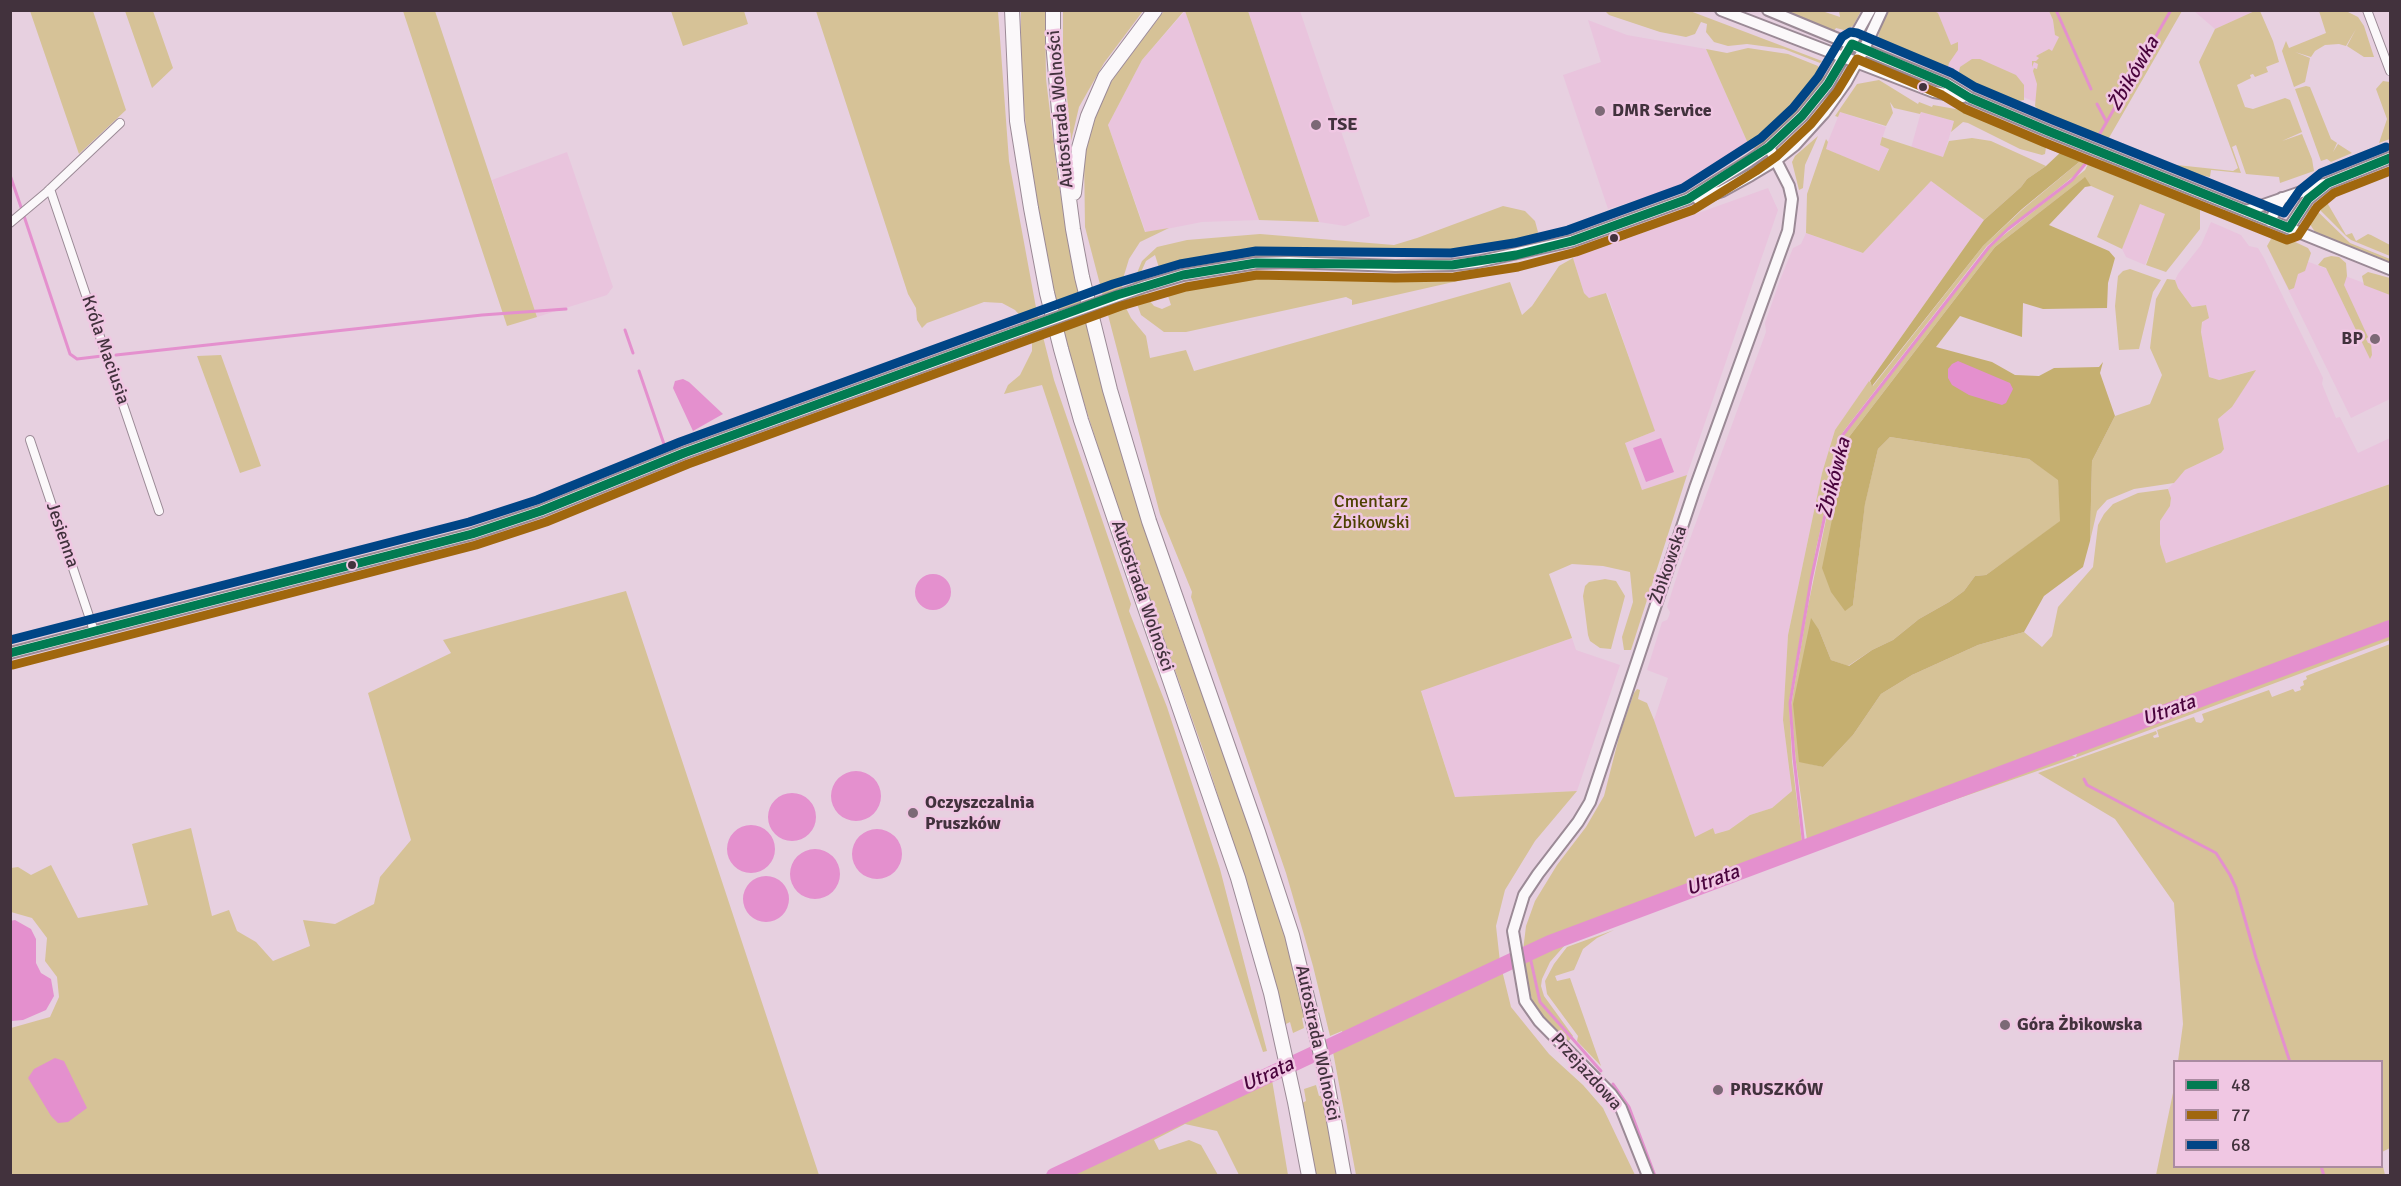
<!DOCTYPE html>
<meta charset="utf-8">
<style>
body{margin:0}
#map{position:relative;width:2401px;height:1186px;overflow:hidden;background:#e7d0e0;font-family:Signika,sans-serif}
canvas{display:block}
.frame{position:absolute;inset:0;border:12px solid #42323d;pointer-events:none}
.legend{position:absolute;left:2173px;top:1060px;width:210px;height:108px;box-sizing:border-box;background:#f0c7e3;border:2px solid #aa8ba1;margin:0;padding:8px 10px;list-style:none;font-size:18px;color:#42323d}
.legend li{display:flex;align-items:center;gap:12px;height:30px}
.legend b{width:30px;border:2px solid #aa8ba1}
</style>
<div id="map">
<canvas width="2401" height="1186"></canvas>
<div class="frame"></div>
<ul class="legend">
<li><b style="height:8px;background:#017b52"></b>48</li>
<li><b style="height:8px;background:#a0670e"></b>77</li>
<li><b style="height:8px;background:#004586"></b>68</li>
</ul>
</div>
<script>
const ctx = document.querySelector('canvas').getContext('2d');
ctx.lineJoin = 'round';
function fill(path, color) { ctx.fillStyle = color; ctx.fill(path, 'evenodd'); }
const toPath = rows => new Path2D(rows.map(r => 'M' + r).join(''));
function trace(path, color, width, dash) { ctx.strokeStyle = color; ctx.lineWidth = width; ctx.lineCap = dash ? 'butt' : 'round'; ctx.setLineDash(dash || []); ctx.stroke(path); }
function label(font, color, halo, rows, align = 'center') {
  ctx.font = font + ' Signika,sans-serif'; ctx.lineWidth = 5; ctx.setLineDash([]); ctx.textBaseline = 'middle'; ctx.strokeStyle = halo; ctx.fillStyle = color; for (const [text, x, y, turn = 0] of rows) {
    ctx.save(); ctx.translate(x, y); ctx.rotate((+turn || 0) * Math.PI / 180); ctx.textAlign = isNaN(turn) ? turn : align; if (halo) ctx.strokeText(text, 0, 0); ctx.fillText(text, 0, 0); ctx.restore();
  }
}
fill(toPath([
 [1185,11,1259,220,1202,222,1146,233,1108,125,1142,60],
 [1248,11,1300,11,1370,216,1345,226,1319,222],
 [1891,11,2049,11,2053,20,2055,35,2059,37,2053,71,2043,105,1897,46],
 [2194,11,2257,11,2215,29],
 [1588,20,1627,35,1706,49,1750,148,1721,164,1720,167,1710,169,1709,174,1677,193,1675,188,1608,209,1563,75,1601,62],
 [1840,112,1886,127,1880,145,1889,148,1879,171,1825,149],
 [1921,112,1954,121,1943,158,1911,148],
 [567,152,613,287,607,295,537,317,492,180],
 [1931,181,1984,220,1835,430,1822,473,1788,635,1783,720,1792,791,1772,808,1750,815,1729,830,1714,834,1713,828,1695,838,1654,720,1668,678,1647,670,1662,622,1667,620,1669,616,1670,612,1667,607,1680,566,1766,332,1765,323,1780,280,1793,248,1801,244,1806,233,1863,253],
 [1768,188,1778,210,1687,475,1642,491,1625,443,1654,431,1607,293,1589,299,1584,293,1573,258],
 [2140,204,2166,214,2145,265,2126,257,2122,249],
 [2211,222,2241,235,2249,246,2258,248,2264,258,2323,378,2322,384,2336,418,2340,417,2358,453,2390,438,2390,484,2166,563,2160,545,2160,521,2170,506,2171,498,2168,489,2185,470,2221,453,2224,449,2218,419,2232,407,2255,370,2219,380,2209,377,2201,332,2205,305,2192,307,2178,288,2175,280,2178,274,2201,245],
 [2267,246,2390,293,2390,399,2351,418],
 [1572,638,1576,650,1620,665,1577,791,1455,797,1421,690]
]), '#e9c4dd');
fill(toPath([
 [2257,10,2260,11,2273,41,2279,62,2266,67,2268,72,2255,77,2253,74,2250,75,2251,78,2237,85,2245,107,2253,109,2285,98,2290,100,2302,132,2282,141,2302,134,2312,159,2314,171,2280,183,2279,177,2246,174,2236,145,2232,147,2241,173,2211,170,2210,177,2180,171,2179,174,2175,172,2175,169,2171,168,2169,170,2122,151,2122,149,2158,163,2233,171,2238,168,2199,62,2215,29],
 [30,11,93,11,126,110,79,154],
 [125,11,153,11,173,68,152,88],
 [403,11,435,11,537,317,507,326],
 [671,11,744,11,748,24,683,46],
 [816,11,998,11,1009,161,1037,313,1054,380,1131,604,1129,611,1167,707,1220,869,1267,1051,1263,1052,1042,385,1004,394,1008,385,1020,375,1032,351,1032,339,1024,320,1015,310,1002,303,984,302,927,323,922,328,917,320,916,308,908,294],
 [1021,11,1045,11,1046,79,1058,179,1072,263,1099,377,1131,487,1173,614,1251,829,1288,945,1307,1016,1302,1018,1304,1028,1293,1033,1290,1022,1284,1025,1233,844,1207,761,1114,497,1073,368,1053,291,1027,141,1021,69],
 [1063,11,1143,11,1104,63,1079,107,1071,141,1063,52],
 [1164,11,1184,11,1142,60,1108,125,1145,232,1169,228,1140,242,1129,259,1122,282,1123,302,1131,318,1146,336,1150,358,1186,350,1194,371,1510,282,1522,315,1532,306,1559,266,1573,258,1584,293,1589,298,1606,293,1655,431,1625,443,1642,490,1687,475,1631,650,1624,650,1622,637,1633,602,1630,572,1603,566,1572,564,1549,574,1572,638,1421,691,1455,797,1577,791,1535,841,1505,890,1496,926,1500,962,1511,1007,1549,1054,1583,1085,1603,1108,1635,1175,1356,1175,1333,1052,1346,1045,1342,1031,1330,1036,1313,966,1286,873,1191,597,1192,592,1160,514,1085,227,1084,153,1096,111,1113,79],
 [1185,11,1248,11,1319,222,1259,220],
 [1605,11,1690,11,1822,61,1820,63,1784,49,1747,44,1728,46,1714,42,1706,32,1707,24,1701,22,1695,34,1686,37,1660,32,1609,15],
 [1786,11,1822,11,1840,17,1839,11,1861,11,1853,26,1844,30,1836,28,1834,31],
 [1885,11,1934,11,1938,13,1951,45,1958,42,1958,50,1949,63,1946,74,1925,63,1927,58,1922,56,1920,61,1881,44,1878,38,1880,28,1878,26],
 [2049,11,2182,11,2106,143,2046,120,2035,106,2037,84,2033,71,2034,68,2037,69,2038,64,2034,62,2032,67,2032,61,2036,61,2039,58,2036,56,2049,49,2052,51,2059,37,2055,35,2053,20],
 [2319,11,2346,11,2358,17,2364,26,2374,57,2364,57,2347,46,2356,29,2346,46,2339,44,2325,45,2315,51,2311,57,2295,52,2310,58,2305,82,2294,87,2282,51,2286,41,2289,48,2326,33],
 [1748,48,1788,54,1818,66,1825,76,1825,80,1799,114,1759,149,1750,148,1706,49,1727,53],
 [1972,59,1980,59,2016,75,2024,85,2024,100,2009,103,1957,80,1960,67],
 [1879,80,1918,104,1919,102,1932,107,1933,105,1978,113,2047,141,2045,154,2042,155,2020,149,1968,123,1963,122,1951,132,1954,121,1921,112,1920,114,1894,108,1890,102,1893,113,1886,126,1840,112,1838,117,1835,116,1857,84],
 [2383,81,2390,82,2390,139,2379,143,2387,119,2376,89],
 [2306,86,2310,87,2331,139,2337,143,2333,152,2338,144,2352,153,2331,162,2327,159,2321,161,2295,89],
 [1818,136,1805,165,1803,188,1799,190,1792,162,1795,156],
 [1882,137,1943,157,1949,141,1972,138,1991,141,2046,166,2027,179,2021,187,1984,220,1931,181,1863,253,1806,233,1807,194,1826,139,1828,142,1826,149,1879,171,1889,149,1880,145],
 [2084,158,2086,159,2080,171,1987,246,1843,432,1816,549,1789,702,1792,761,1802,842,1585,923,1523,951,1526,926,1535,901,1557,865,1586,827,1604,796,1620,733,1634,693,1637,689,1640,690,1638,699,1647,703,1654,720,1695,837,1713,828,1715,834,1729,830,1750,815,1772,808,1792,791,1783,720,1788,635,1822,473,1835,430,1869,381,1873,386,1983,246,2023,209],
 [2090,160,2100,164,2102,160,2200,200,2200,229,2166,272,2146,265,2165,214,2140,204,2122,249,2097,237,2114,196,2091,186,2084,178,1995,247,1849,437,1842,466,1837,503,1853,605,1865,503,1878,449,1890,437,2029,459,2058,479,2061,521,1986,575,1975,576,1964,591,1949,602,1919,619,1893,640,1872,650,1848,666,1831,660,1819,630,1799,761,1823,767,1853,735,1881,694,1912,675,1978,645,2024,632,2042,647,2052,636,2058,607,2093,567,2098,525,2104,514,2113,504,2138,493,2168,489,2171,498,2170,506,2160,521,2160,544,2166,563,2390,484,2390,623,1807,840,1796,762,1791,706,1807,611,1843,438,1848,428,1989,247,2085,170],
 [2329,193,2330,196,2325,199,2346,235,2352,233,2356,241,2368,234,2371,235,2390,245,2390,256,2351,240,2346,236,2314,204],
 [2309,203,2350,243,2390,259,2390,263,2315,232,2306,218],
 [1503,206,1525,211,1535,221,1538,232,1528,244,1506,249,1440,257,1297,253,1160,271,1155,255,1146,261,1141,272,1141,283,1144,294,1154,306,1162,309,1171,305,1166,290,1217,278,1284,272,1415,276,1469,272,1473,274,1471,278,1352,305,1352,300,1346,297,1186,332,1164,332,1141,315,1137,304,1133,286,1137,273,1142,261,1157,247,1187,240,1260,234,1394,245,1417,238],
 [2280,235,2308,248,2311,253,2305,271,2298,274,2294,288,2289,290,2267,246,2271,239],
 [2331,256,2339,257,2346,263,2347,276,2344,285,2368,337,2366,339,2368,343,2371,343,2372,355,2370,359,2326,268,2318,265,2324,258],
 [2130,269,2161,280,2153,292,2139,349,2119,350,2115,306,2118,276,2123,271],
 [2368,272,2390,278,2390,295,2364,285,2362,276],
 [2167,279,2175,280,2178,288,2192,307,2206,305,2209,318,2202,322,2201,332,2209,377,2219,380,2256,370,2232,407,2218,419,2224,449,2221,453,2185,470,2174,483,2134,489,2107,500,2097,511,2090,541,2092,461,2115,416,2150,404,2162,375,2150,348,2156,299],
 [221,355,261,466,240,473,197,356],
 [1605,579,1616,581,1625,596,1611,649,1600,648,1590,641,1588,635,1583,596,1585,586,1589,582],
 [626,591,819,1175,11,1175,11,1028,50,1017,59,997,57,977,45,961,47,938,32,918,11,912,11,868,18,867,31,875,51,865,78,918,148,905,132,844,191,828,212,916,229,910,237,931,256,942,273,961,310,946,303,920,335,924,374,904,380,877,411,840,368,693,451,653,443,640],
 [2390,633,2390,640,2072,759,1902,818,1565,945,1550,962,1542,979,1541,986,1544,996,1573,1036,1567,1043,1545,1020,1533,1002,1527,982,1524,960,1535,954,1863,829,2067,754,2076,757,2078,750],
 [2390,644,2390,1148,2382,1152,2382,1062,2178,1061,2183,1024,2174,903,2115,819,2038,773,2156,731,2157,734,2153,736,2154,738,2159,737,2157,730,2194,717,2196,722,2201,723,2204,720,2202,714,2269,690,2272,697,2293,689,2295,692,2301,690,2300,687,2304,685,2303,681,2307,679,2306,676],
 [1614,930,1597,938,1583,949,1574,970,1555,976,1557,981,1570,978,1601,1066,1577,1041,1578,1036,1547,994,1545,981,1554,964,1567,947],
 [1272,1080,1288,1175,1239,1175,1217,1131,1185,1124,1154,1140,1159,1150,1189,1140,1201,1145,1218,1175,1065,1175,1150,1134],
 [1316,1085,1319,1096,1324,1095,1338,1175,1314,1175,1302,1103,1306,1101,1304,1089],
 [2174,1088,2174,1166,2382,1166,2382,1162,2385,1175,2156,1175]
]), '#d6c297');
fill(toPath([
 [2063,150,2084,158,2022,209,1983,246,1872,386,1870,381,1984,220,2021,187,2027,179,2046,166],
 [2085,177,2091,186,2085,187,2049,225,2109,251,2115,258,2108,283,2107,308,2043,309,2023,303,2022,337,1960,316,1936,347,1992,362,2015,375,2039,376,2054,368,2099,367,2103,362,2100,373,2115,416,2092,461,2090,541,2083,567,2044,596,2024,632,1978,645,1912,675,1881,694,1853,735,1823,767,1799,762,1793,704,1811,618,1819,630,1831,660,1849,666,1872,650,1893,640,1919,619,1949,602,1964,591,1975,576,1986,575,2060,521,2058,480,2029,459,1890,437,1878,449,1865,504,1853,605,1845,611,1831,592,1822,568,1849,437,1995,247]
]), '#c5af70');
fill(toPath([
 [1958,361,2010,383,2013,389,2006,403,2002,405,1969,395,1952,385,1948,378,1948,369,1952,364],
 [683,379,689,382,723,414,693,431,673,388,675,381],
 [1661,438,1674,472,1646,482,1633,448],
 '915 592a18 18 0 1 1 36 0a18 18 0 1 1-36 0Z',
 '831 796a25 25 0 1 1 50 0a25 25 0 1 1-50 0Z',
 '768 817a24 24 0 1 1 48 0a24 24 0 1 1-48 0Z',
 '727 849a24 24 0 1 1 48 0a24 24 0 1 1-48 0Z',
 '852 854a25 25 0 1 1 50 0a25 25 0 1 1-50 0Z',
 '790 874a25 25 0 1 1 50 0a25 25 0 1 1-50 0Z',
 '743 899a23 23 0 1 1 46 0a23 23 0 1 1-46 0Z',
 [15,920,31,929,36,939,36,963,41,973,51,979,54,996,46,1010,23,1020,11,1021,10,921],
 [55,1058,64,1061,87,1108,68,1122,58,1123,51,1116,28,1078,34,1069]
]), '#e490ce');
trace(toPath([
 [2056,10,2091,89],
 [2097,104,2106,121],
 [2098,137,2171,10],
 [10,175,22,210],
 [24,216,70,354,77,359,102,356],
 [625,330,633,353],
 [116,355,482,315,566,309],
 [639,371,666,450],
 [2084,779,2087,785,2216,853,2230,875,2236,888,2256,958,2290,1062],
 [1804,847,1794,758,1790,703,1811,580,1842,436,1989,247,2008,229,2072,180,2086,163],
 [1529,952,1540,1002,1601,1071],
 [1613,1084,1629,1107,1655,1176],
 [2321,1166,2324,1176]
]), '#e490ce', 3);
trace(toPath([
 [1054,1176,1550,943,2390,628]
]), '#e490ce', 16);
const street = toPath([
 [2367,10,2390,71],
 [50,189,159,511],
 [10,223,47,192,120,123],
 [30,440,94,631]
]);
const secondary = toPath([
 [1721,10,1934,92,1963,97],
 [1768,10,1947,84,1970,98,2048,131,2390,269],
 [1698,199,1722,191,1751,175,1776,160,1795,145,1824,113,1846,82,1864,49,1882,10],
 [2246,211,2324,184],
 [2270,221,2282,198],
 [2289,228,2308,199,2328,183,2390,158],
 [1146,286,1183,275,1256,263,1289,262,1395,266,1452,265,1477,262,1572,241,1688,199,1749,161,1769,147,1802,116,1828,84,1870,10],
 [10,653,472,534,541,511,684,453,1011,334],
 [1648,1176,1621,1108,1611,1094,1539,1021,1525,1001,1513,931,1524,895,1538,874,1578,822,1590,802,1695,488,1788,231,1792,199,1789,186,1769,147]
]);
const highway = toPath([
 [1012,10,1017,121,1031,208,1047,293,1061,349,1081,420,1121,538,1238,878,1271,993,1295,1102,1309,1176],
 [1053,10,1053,41,1062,146,1073,229,1082,277,1110,390,1149,521,1258,832,1292,935,1325,1071,1344,1176],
 [1074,193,1079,148,1088,116,1105,77,1155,10]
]);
trace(street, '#9b8a96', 10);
trace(secondary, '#9b8a96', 14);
trace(highway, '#9b8a96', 16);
trace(street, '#fbf8fa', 8);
trace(secondary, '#fbf8fa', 10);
trace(highway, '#fbf8fa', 14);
const secondaryBridge = toPath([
 [1011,334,1146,286]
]);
trace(secondaryBridge, '#9b8a96', 14, []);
trace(secondaryBridge, '#fbf8fa', 10);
trace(toPath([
 [10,653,472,534,541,511,684,453,1117,295,1183,275,1256,263,1452,265,1516,255,1572,241,1688,199,1769,147,1802,116,1828,84,1852,44,1947,84,1970,98,2048,131,2289,228,2308,199,2328,183,2390,158]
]), '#017b52', 9);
trace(toPath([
 [13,665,476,545,546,522,688,464,1121,306,1186,287,1257,275,1395,278,1454,277,1518,267,1576,252,1693,210,1756,171,1777,156,1811,124,1837,92,1857,59,1942,95,1965,109,2043,142,2287,240,2298,236,2317,207,2334,193,2390,171]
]), '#a0670e', 9);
trace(toPath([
 [10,640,469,522,537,500,680,442,1113,284,1180,264,1256,251,1451,253,1514,243,1568,230,1683,188,1761,138,1793,108,1818,77,1842,37,1850,32,1857,33,1952,73,1975,87,2053,120,2284,213,2300,190,2321,173,2386,147]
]), '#004586', 9);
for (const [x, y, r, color] of [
 [1923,87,5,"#42323d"],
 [1600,111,6,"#7c6976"],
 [1316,125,6,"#7c6976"],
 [1614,238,5,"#42323d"],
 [2375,339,6,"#7c6976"],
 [352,565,5,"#42323d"],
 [913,813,6,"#7c6976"],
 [2005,1025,6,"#7c6976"],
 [1718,1090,6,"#7c6976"]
]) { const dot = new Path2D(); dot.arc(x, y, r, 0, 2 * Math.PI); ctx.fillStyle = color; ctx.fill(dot); trace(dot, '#f0c7e3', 2); }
label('18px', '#42323d', '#f0c7e3', [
 ["Autostrada Wolności",1061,109,-95],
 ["Króla Maciusia",105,350,71],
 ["Jesienna",62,535,71],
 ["Żbikowska",1669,565,-71],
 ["Autostrada Wolności",1142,596,71],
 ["Autostrada Wolności",1317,1043,78],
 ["Przejazdowa",1586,1072,48]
]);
label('bold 18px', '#42323d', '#f0c7e3', [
 ["DMR Service",1612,111],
 ["TSE",1328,125],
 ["BP",2363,339,"right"],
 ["Oczyszczalnia",925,803],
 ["Pruszków",925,824],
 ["Góra Żbikowska",2017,1025],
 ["PRUSZKÓW",1730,1090]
], 'left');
label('18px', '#4d4100', '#f0c7e3', [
 ["Cmentarz",1371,502],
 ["Żbikowski",1371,523]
]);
label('italic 20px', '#4a043d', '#f0c7e3', [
 ["Żbikówka",2134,74,-60],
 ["Żbikówka",1835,478,-76],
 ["Utrata",2169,711,-20],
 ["Utrata",1713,881,-20],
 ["Utrata",1268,1075,-25]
]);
</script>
